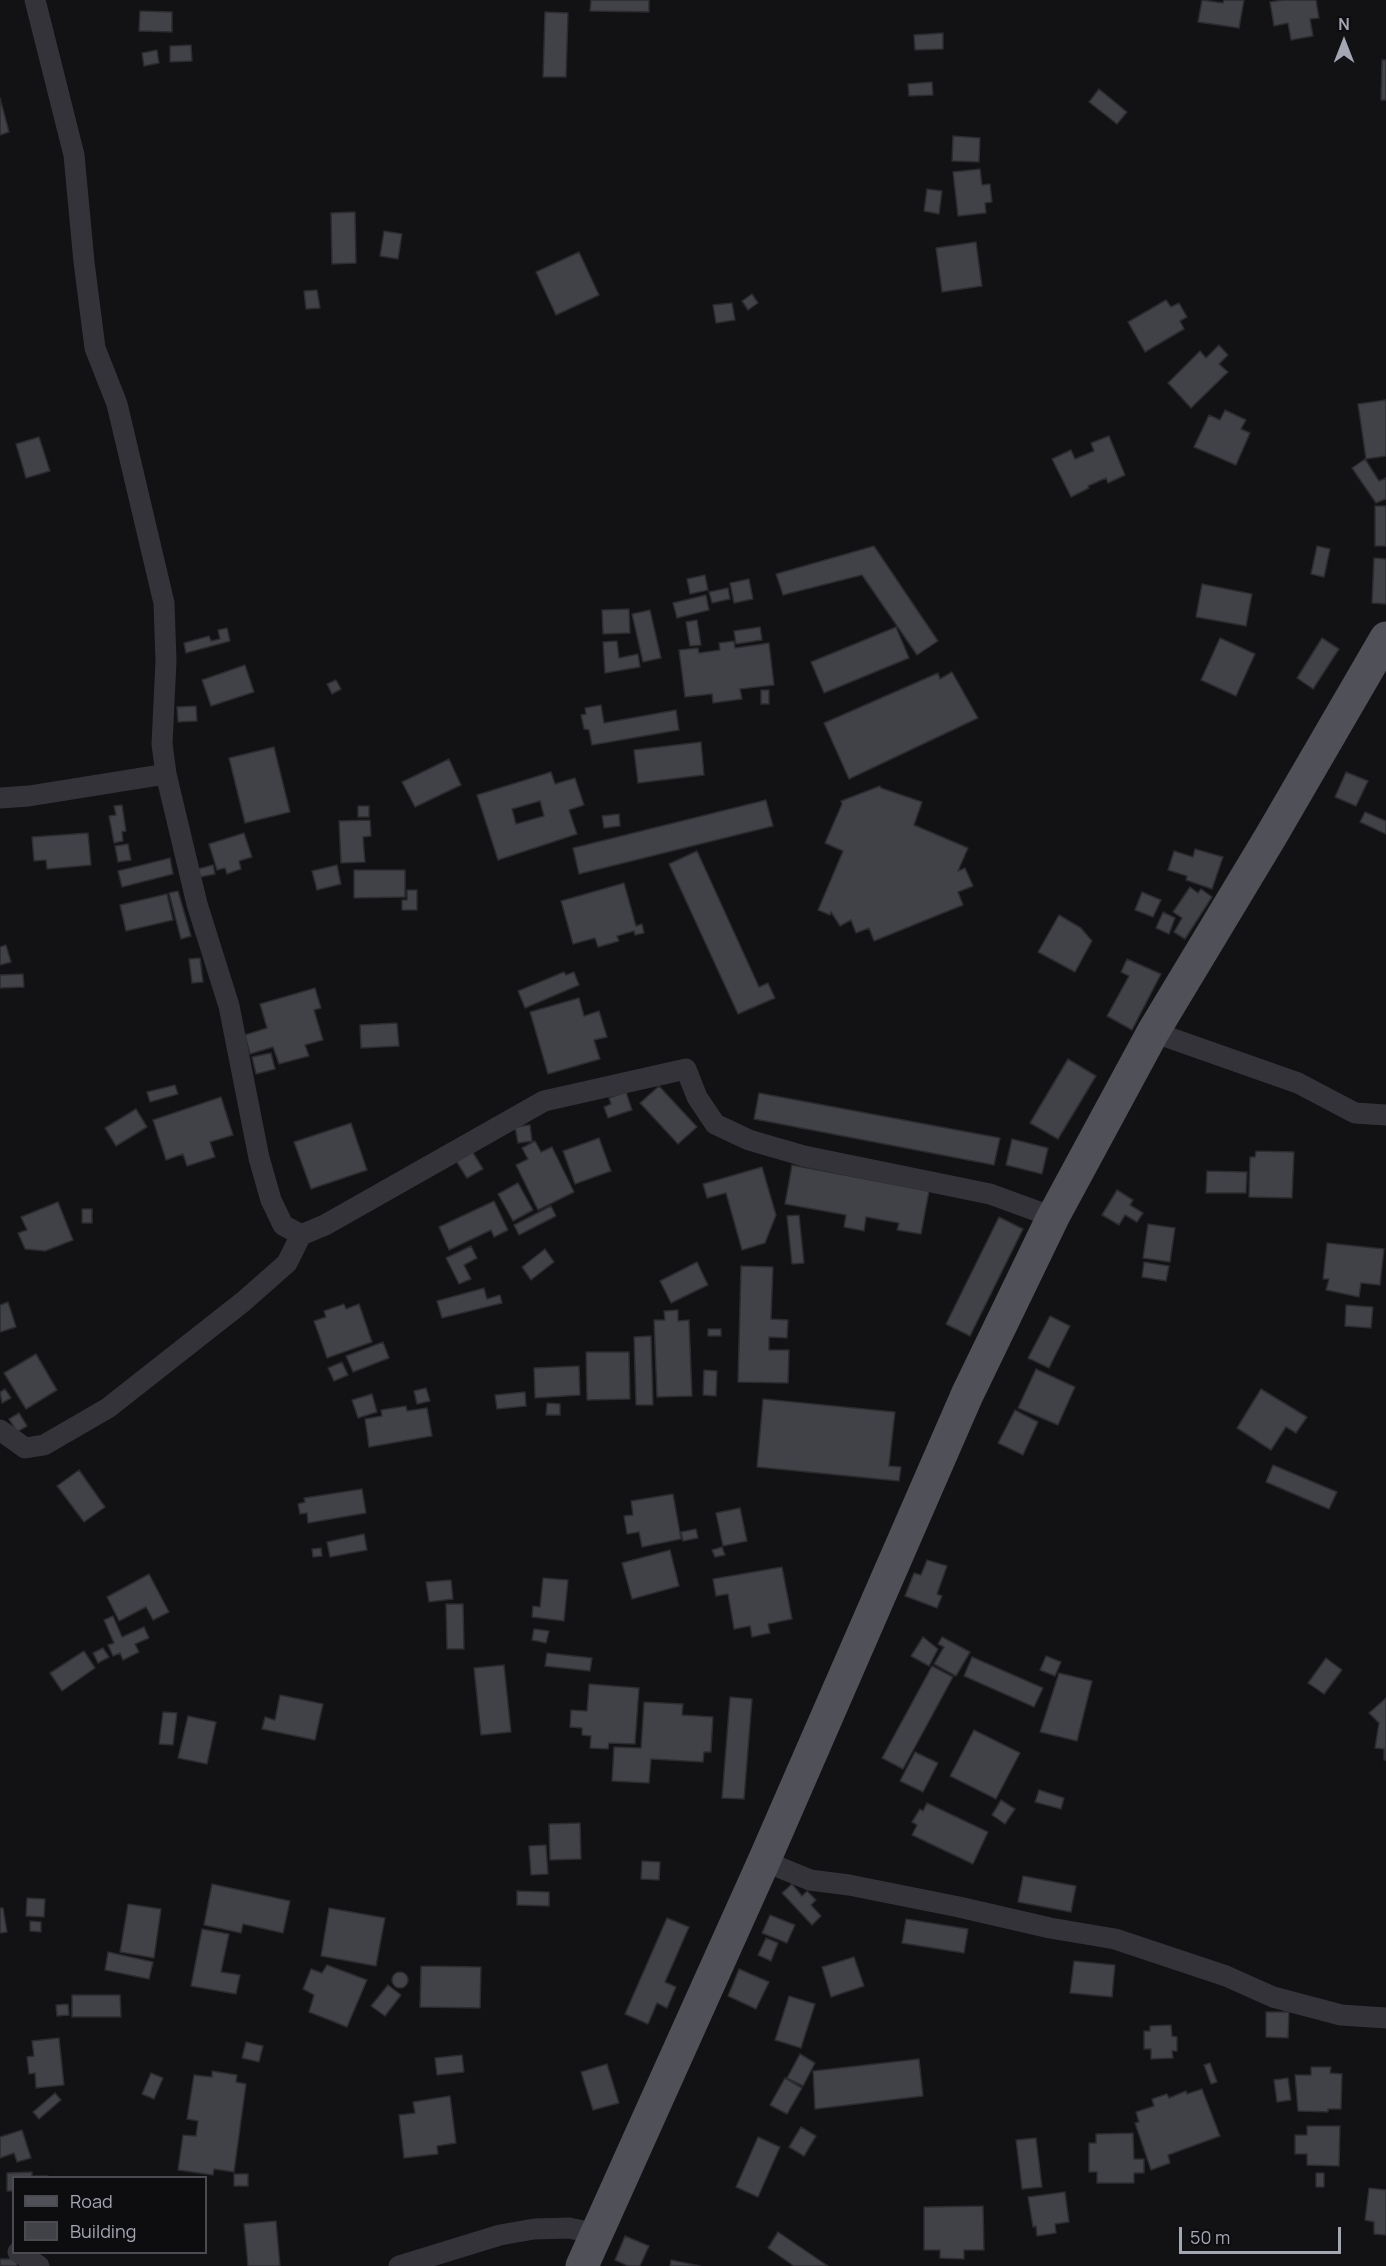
<!DOCTYPE html>
<style>
body{margin:0}
#map{position:relative;width:1386px;height:2266px;overflow:hidden;background:#121214;font-family:Manrope,sans-serif}
canvas{display:block}
.legend{position:absolute;left:12px;top:2176px;width:195px;height:78px;box-sizing:border-box;background:#0d0d0f;border:2px solid #494b51;margin:0;padding:8px 10px;list-style:none;font-size:18px;color:#a3a7b4}
.legend li{display:flex;align-items:center;gap:12px;height:30px}
.legend b{width:30px;border:2px solid #494b51}
.north{position:absolute;left:1314px;top:12px;width:60px;height:60px;-webkit-text-stroke:4px #0d0d0f;paint-order:stroke;rotate:0deg;font-size:16px;font-weight:700;line-height:24px;text-align:center;color:#a3a7b4}
.north::after{content:'';display:block;margin:auto;width:21px;height:27px;background:#a3a7b4;clip-path:polygon(50% 0,100% 100%,50% 72%,0 100%)}
.scale{position:absolute;left:1179px;top:2227px;width:162px;height:27px;box-sizing:border-box;border:3px solid #a3a7b4;border-top:0;padding-left:8px;font-size:18px;line-height:21px;white-space:nowrap;color:#a3a7b4;-webkit-text-stroke:4px #0d0d0f;paint-order:stroke}
</style>
<div id="map">
<canvas width="1386" height="2266"></canvas>
<ul class="legend">
<li><b style="height:8px;background:#4f5058"></b>Road</li>
<li><b style="height:16px;background:#414247"></b>Building</li>
</ul>
<div class="north">N</div>
<div class="scale">50 m</div>
</div>
<script>
const ctx = document.querySelector('canvas').getContext('2d');
ctx.lineJoin = 'round';
function fill(path, color) { ctx.fillStyle = color; ctx.fill(path, 'evenodd'); }
const toPath = rows => new Path2D(rows.map(r => 'M' + r).join(''));
function trace(path, color, width, dash) { ctx.strokeStyle = color; ctx.lineWidth = width; ctx.lineCap = dash ? 'butt' : 'round'; ctx.setLineDash(dash || []); ctx.stroke(path); }
const building = toPath([
 [591,0,649,0,649,12,590,11,591,0],
 [1202,0,1223,3,1224,0,1244,0,1239,28,1198,22,1202,0],
 [1283,0,1316,0,1319,18,1310,19,1313,36,1291,40,1288,23,1274,26,1270,2,1283,0],
 [140,11,172,12,172,32,139,31,140,11],
 [545,12,568,13,566,77,543,77,545,12],
 [943,33,943,49,915,50,914,35,943,33],
 [191,45,192,61,170,62,170,46,191,45],
 [157,50,159,63,144,66,142,53,157,50],
 [1382,60,1386,60,1386,100,1381,100,1382,60],
 [932,82,933,95,909,96,908,84,932,82],
 [1099,89,1127,112,1117,124,1089,102,1099,89],
 [0,98,9,132,0,135,0,98],
 [953,136,980,138,979,162,952,161,953,136],
 [980,169,982,185,990,184,992,202,985,203,986,213,958,216,953,172,980,169],
 [927,189,942,191,939,214,924,211,927,189],
 [355,212,356,263,332,264,331,213,355,212],
 [384,231,402,234,398,259,380,256,384,231],
 [976,242,982,286,942,292,936,248,976,242],
 [579,252,599,295,556,315,536,272,579,252],
 [317,290,320,308,306,309,304,291,317,290],
 [752,294,758,303,748,310,742,301,752,294],
 [1166,300,1171,307,1179,303,1187,317,1180,321,1184,329,1145,352,1128,322,1166,300],
 [732,303,735,320,716,323,713,305,732,303],
 [1219,345,1228,355,1219,364,1228,372,1191,408,1168,383,1200,351,1206,358,1219,345],
 [1386,400,1386,456,1366,459,1358,404,1386,400],
 [1225,410,1246,420,1241,429,1250,433,1236,465,1194,447,1209,415,1220,420,1225,410],
 [1109,436,1125,475,1108,483,1106,478,1088,486,1089,488,1071,497,1052,459,1071,450,1075,459,1094,451,1091,443,1109,436],
 [39,437,50,471,26,478,16,444,39,437],
 [1365,459,1379,481,1386,478,1386,499,1376,503,1352,468,1365,459],
 [1375,506,1386,506,1386,546,1375,546,1375,506],
 [874,546,938,641,917,655,862,575,783,595,776,574,874,546],
 [1317,546,1330,549,1324,577,1311,574,1317,546],
 [1374,558,1386,559,1386,604,1372,603,1374,558],
 [705,575,708,590,690,594,687,579,705,575],
 [749,579,753,599,734,603,730,583,749,579],
 [1202,584,1252,594,1246,626,1196,617,1202,584],
 [728,588,730,599,712,603,709,592,728,588],
 [706,595,709,610,677,618,673,603,706,595],
 [629,609,630,633,603,634,602,610,629,609],
 [650,610,661,658,643,662,632,614,650,610],
 [697,620,701,645,690,646,686,622,697,620],
 [760,627,762,640,736,644,734,631,760,627],
 [896,627,909,658,824,693,811,662,896,627],
 [227,628,230,641,186,653,184,643,209,636,211,641,220,639,218,630,227,628],
 [1220,638,1255,654,1236,696,1201,680,1220,638],
 [1322,638,1339,649,1313,689,1297,678,1322,638],
 [617,641,619,658,638,654,640,667,605,673,603,642,617,641],
 [734,641,735,648,769,643,774,685,740,689,742,699,713,703,712,694,685,697,679,650,698,648,699,653,720,650,719,643,734,641],
 [245,665,254,692,211,706,202,680,245,665],
 [952,672,978,718,849,779,824,723,938,673,940,679,952,672],
 [336,680,341,689,332,694,327,684,336,680],
 [761,690,769,690,769,704,761,704,761,690],
 [601,705,604,723,676,710,679,730,592,745,589,730,584,729,581,715,586,714,585,708,601,705],
 [196,706,197,721,178,722,177,707,196,706],
 [701,742,704,775,638,783,634,750,701,742],
 [274,747,290,812,245,823,229,758,274,747],
 [449,759,461,785,415,807,402,782,449,759],
 [551,772,555,784,575,778,584,805,569,810,577,834,498,860,477,795,551,772],
 [540,801,544,816,516,824,512,809,540,801],
 [1346,772,1368,781,1356,806,1335,797,1346,772],
 [880,786,881,788,922,802,914,825,968,848,958,871,965,868,973,886,958,892,963,905,874,941,869,928,856,933,851,920,840,926,831,912,830,915,818,910,843,851,825,843,842,804,841,801,880,786],
 [766,800,773,826,579,874,573,848,766,800],
 [122,805,126,831,122,832,123,841,114,843,109,816,116,815,114,806,122,805],
 [358,806,369,806,369,817,358,817,358,806],
 [1365,812,1386,821,1386,834,1360,822,1365,812],
 [619,814,620,826,604,828,602,816,619,814],
 [370,820,371,836,363,837,365,862,341,863,339,821,370,820],
 [88,833,91,865,47,869,46,860,34,861,32,837,88,833],
 [244,833,252,857,239,861,241,869,227,874,225,868,217,870,209,844,244,833],
 [128,844,131,860,118,862,115,846,128,844],
 [1195,849,1223,857,1212,889,1186,880,1187,876,1168,870,1174,851,1193,857,1195,849],
 [697,851,759,987,768,983,775,998,738,1014,669,864,697,851],
 [170,858,173,874,122,887,118,871,170,858],
 [213,865,215,874,200,877,198,869,213,865],
 [337,865,341,884,317,890,312,871,337,865],
 [354,870,405,870,405,897,354,898,354,870],
 [624,883,636,926,642,924,644,933,635,935,634,931,617,936,619,941,598,947,595,938,573,944,561,901,624,883],
 [1190,887,1198,893,1201,889,1212,897,1185,939,1174,932,1182,918,1173,912,1190,887],
 [407,890,417,890,417,910,402,910,402,900,407,900,407,890],
 [178,891,191,936,181,939,169,893,178,891],
 [1142,892,1161,900,1153,917,1135,910,1142,892],
 [167,894,173,920,126,931,120,905,167,894],
 [1163,912,1175,918,1169,934,1156,928,1163,912],
 [1059,915,1081,928,1092,941,1075,972,1038,952,1059,915],
 [6,945,11,962,0,965,0,947,6,945],
 [200,958,203,982,192,983,189,959,200,958],
 [1127,959,1161,974,1132,1030,1107,1016,1129,976,1121,972,1127,959],
 [564,972,566,975,574,972,579,985,525,1008,518,991,564,972],
 [23,974,24,987,0,988,0,975,23,974],
 [315,988,321,1008,314,1010,323,1040,305,1045,309,1056,279,1064,273,1047,250,1054,245,1035,267,1028,260,1004,315,988],
 [579,998,584,1016,599,1011,607,1037,594,1040,600,1059,548,1074,530,1012,579,998],
 [397,1023,399,1046,361,1048,360,1025,397,1023],
 [271,1053,275,1069,256,1074,252,1057,271,1053],
 [1068,1059,1096,1076,1058,1139,1030,1123,1068,1059],
 [175,1085,178,1094,150,1102,147,1092,175,1085],
 [659,1086,697,1127,678,1144,640,1103,659,1086],
 [626,1092,632,1110,608,1118,604,1107,611,1104,609,1098,626,1092],
 [759,1093,1000,1138,994,1165,754,1119,759,1093],
 [221,1097,233,1135,210,1142,215,1157,187,1166,183,1154,166,1160,153,1120,221,1097],
 [136,1109,147,1127,116,1146,105,1128,136,1109],
 [351,1123,367,1170,311,1189,294,1142,351,1123],
 [530,1125,532,1141,518,1143,515,1127,530,1125],
 [599,1138,611,1171,575,1184,563,1151,599,1138],
 [1012,1139,1048,1148,1042,1174,1006,1165,1012,1139],
 [535,1141,541,1152,552,1147,574,1192,538,1210,516,1165,528,1159,522,1148,535,1141],
 [472,1151,483,1169,467,1178,456,1161,472,1151],
 [1256,1151,1294,1152,1292,1198,1249,1197,1250,1157,1255,1157,1256,1151],
 [792,1165,929,1191,921,1234,897,1230,899,1223,866,1217,864,1231,844,1227,846,1215,785,1204,792,1165],
 [762,1167,776,1215,765,1243,742,1250,726,1193,707,1198,703,1184,762,1167],
 [1207,1171,1247,1172,1246,1193,1206,1193,1207,1171],
 [518,1183,533,1210,513,1221,498,1194,518,1183],
 [1117,1190,1133,1200,1130,1205,1143,1213,1137,1222,1125,1215,1119,1225,1102,1215,1117,1190],
 [494,1201,508,1230,494,1237,491,1230,449,1250,439,1227,494,1201],
 [58,1202,73,1240,45,1251,25,1249,18,1233,27,1230,21,1217,58,1202],
 [551,1206,556,1216,519,1235,514,1225,551,1206],
 [82,1209,92,1209,92,1223,82,1223,82,1209],
 [799,1215,804,1263,792,1264,787,1216,799,1215],
 [999,1217,1023,1229,970,1336,946,1324,999,1217],
 [1148,1224,1175,1228,1170,1262,1143,1258,1148,1224],
 [1327,1243,1384,1249,1380,1285,1361,1283,1359,1297,1326,1290,1329,1279,1323,1279,1327,1243],
 [471,1246,477,1258,464,1265,471,1279,459,1284,446,1258,471,1246],
 [545,1249,554,1262,531,1280,522,1267,545,1249],
 [697,1262,708,1285,671,1303,660,1281,697,1262],
 [1144,1262,1169,1266,1166,1281,1142,1277,1144,1262],
 [741,1266,773,1267,771,1319,788,1320,787,1338,769,1337,769,1350,789,1350,788,1383,738,1382,741,1266],
 [484,1288,487,1299,500,1295,502,1303,442,1318,437,1301,484,1288],
 [8,1302,16,1327,0,1332,0,1305,8,1302],
 [344,1304,346,1309,359,1304,372,1342,327,1358,314,1321,326,1317,324,1311,344,1304],
 [1346,1305,1373,1307,1371,1328,1345,1326,1346,1305],
 [678,1310,678,1321,689,1320,692,1396,657,1397,654,1320,665,1320,664,1311,678,1310],
 [1050,1316,1070,1326,1049,1368,1028,1358,1050,1316],
 [708,1329,721,1329,721,1336,708,1336,708,1329],
 [651,1336,653,1405,636,1405,634,1337,651,1336],
 [383,1342,389,1358,353,1372,346,1356,383,1342],
 [586,1352,629,1352,630,1399,587,1400,586,1352],
 [36,1354,57,1390,26,1409,4,1373,36,1354],
 [342,1362,348,1375,334,1381,328,1368,342,1362],
 [579,1366,580,1395,535,1398,534,1368,579,1366],
 [1036,1369,1075,1387,1058,1425,1018,1408,1036,1369],
 [704,1370,717,1371,716,1396,703,1395,704,1370],
 [426,1388,430,1401,417,1404,414,1391,426,1388],
 [5,1389,11,1398,2,1403,0,1392,5,1389],
 [1261,1389,1307,1417,1296,1433,1286,1427,1271,1450,1237,1428,1261,1389],
 [525,1392,526,1406,497,1409,495,1395,525,1392],
 [372,1394,377,1412,358,1418,352,1400,372,1394],
 [763,1399,895,1412,889,1466,901,1467,899,1481,757,1467,763,1399],
 [547,1403,560,1404,560,1415,546,1415,547,1403],
 [406,1406,407,1411,427,1408,432,1436,369,1447,365,1419,382,1416,381,1410,406,1406],
 [1015,1410,1038,1422,1023,1455,998,1443,1015,1410],
 [19,1413,27,1426,17,1432,9,1419,19,1413],
 [1273,1465,1337,1492,1329,1509,1266,1482,1273,1465],
 [79,1470,105,1507,84,1522,57,1486,79,1470],
 [362,1489,366,1513,308,1523,307,1513,300,1514,298,1504,305,1502,304,1498,362,1489],
 [673,1494,681,1539,642,1547,639,1532,627,1534,624,1516,633,1515,631,1501,673,1494],
 [740,1508,747,1541,723,1546,716,1513,740,1508],
 [696,1529,698,1538,683,1541,681,1532,696,1529],
 [364,1534,367,1550,330,1557,327,1542,364,1534],
 [722,1547,725,1555,715,1557,712,1550,722,1547],
 [321,1548,322,1556,313,1557,312,1549,321,1548],
 [670,1550,679,1586,632,1599,622,1563,670,1550],
 [927,1560,947,1566,937,1594,942,1596,937,1608,905,1596,914,1573,921,1575,927,1560],
 [782,1567,792,1619,768,1624,770,1633,752,1637,750,1626,734,1629,728,1594,716,1596,713,1579,782,1567],
 [149,1574,169,1612,153,1620,146,1607,119,1621,107,1597,149,1574],
 [543,1578,568,1580,564,1621,532,1617,533,1606,540,1607,543,1578],
 [451,1580,453,1599,429,1602,426,1582,451,1580],
 [446,1604,463,1604,464,1649,447,1649,446,1604],
 [113,1616,122,1637,144,1627,149,1638,135,1644,139,1652,123,1660,120,1653,113,1656,108,1645,114,1643,104,1620,113,1616],
 [534,1629,549,1631,546,1643,532,1640,534,1629],
 [923,1637,938,1649,929,1666,911,1656,923,1637],
 [942,1637,970,1652,956,1676,934,1664,944,1647,938,1644,942,1637],
 [103,1648,109,1657,98,1663,93,1653,103,1648],
 [84,1651,95,1668,62,1691,50,1673,84,1651],
 [547,1653,592,1658,590,1671,545,1666,547,1653],
 [1046,1656,1061,1662,1055,1676,1040,1670,1046,1656],
 [972,1657,1043,1688,1034,1707,964,1676,972,1657],
 [1326,1658,1342,1670,1324,1694,1308,1683,1326,1658],
 [504,1665,511,1732,481,1735,474,1668,504,1665],
 [932,1666,953,1677,903,1769,882,1758,932,1666],
 [1059,1673,1092,1681,1077,1741,1040,1732,1059,1673],
 [589,1684,639,1688,635,1744,609,1743,608,1749,590,1748,591,1736,582,1735,582,1728,570,1727,571,1710,587,1711,589,1684],
 [280,1695,323,1704,315,1740,262,1729,265,1717,275,1720,280,1695],
 [730,1697,752,1699,744,1799,722,1798,730,1697],
 [1386,1698,1386,1760,1384,1760,1384,1749,1375,1748,1379,1723,1369,1713,1386,1698],
 [644,1702,683,1704,682,1715,713,1717,711,1752,704,1752,703,1762,651,1759,649,1783,612,1781,614,1747,641,1748,644,1702],
 [163,1712,177,1713,173,1745,159,1744,163,1712],
 [188,1716,216,1722,207,1764,178,1758,188,1716],
 [974,1730,1020,1753,996,1799,950,1776,974,1730],
 [915,1752,938,1763,923,1792,900,1781,915,1752],
 [1039,1790,1064,1798,1061,1809,1035,1802,1039,1790],
 [1001,1800,1015,1809,1005,1824,992,1815,1001,1800],
 [927,1803,988,1832,973,1864,912,1835,917,1825,912,1822,920,1809,923,1811,927,1803],
 [580,1823,581,1859,550,1860,549,1824,580,1823],
 [546,1845,548,1874,531,1875,529,1846,546,1845],
 [642,1861,660,1862,659,1880,641,1879,642,1861],
 [1023,1876,1076,1886,1071,1912,1018,1902,1023,1876],
 [212,1884,290,1901,283,1933,243,1924,241,1933,204,1925,212,1884],
 [792,1884,802,1896,807,1891,816,1900,811,1905,821,1916,812,1925,782,1893,792,1884],
 [517,1891,549,1892,549,1906,517,1905,517,1891],
 [27,1898,45,1899,44,1917,26,1916,27,1898],
 [128,1904,161,1909,154,1958,120,1952,128,1904],
 [0,1908,3,1908,7,1932,0,1933,0,1908],
 [329,1908,385,1918,376,1966,321,1956,329,1908],
 [770,1915,795,1925,787,1943,762,1933,770,1915],
 [667,1918,689,1927,665,1982,676,1987,667,2008,657,2003,648,2024,625,2014,667,1918],
 [906,1919,968,1929,964,1953,902,1943,906,1919],
 [30,1921,41,1922,41,1932,30,1931,30,1921],
 [202,1929,229,1934,221,1972,240,1975,236,1994,191,1986,202,1929],
 [766,1938,778,1943,771,1961,758,1955,766,1938],
 [108,1952,153,1962,149,1979,105,1970,108,1952],
 [854,1957,864,1986,831,1997,822,1967,854,1957],
 [1074,1961,1115,1965,1112,1997,1070,1993,1074,1961],
 [327,1965,367,1980,347,2027,309,2012,314,1995,303,1989,311,1969,322,1973,327,1965],
 [421,1966,481,1967,480,2008,420,2007,421,1966],
 [739,1969,769,1982,756,2009,728,1996,739,1969],
 '392 1980a8 8 0 1 1 16 0a8 8 0 1 1-16 0Z',
 [388,1985,401,1995,385,2016,371,2006,388,1985],
 [72,1995,120,1995,121,2017,72,2017,72,1995],
 [789,1996,815,2004,801,2048,775,2040,789,1996],
 [68,2004,69,2015,57,2016,56,2005,68,2004],
 [1266,2012,1289,2012,1288,2038,1266,2037,1266,2012],
 [1171,2025,1172,2036,1177,2037,1177,2051,1172,2051,1173,2058,1151,2059,1151,2049,1144,2049,1144,2031,1150,2031,1150,2026,1171,2025],
 [59,2038,64,2085,36,2088,35,2073,29,2074,27,2057,34,2056,32,2041,59,2038],
 [246,2042,263,2046,259,2062,242,2058,246,2042],
 [800,2054,815,2063,803,2086,787,2078,800,2054],
 [462,2055,464,2072,437,2075,435,2058,462,2055],
 [919,2059,923,2096,815,2109,813,2071,919,2059],
 [1210,2063,1217,2082,1211,2084,1204,2065,1210,2063],
 [607,2064,619,2103,593,2110,581,2072,607,2064],
 [1311,2067,1331,2067,1330,2073,1342,2074,1341,2109,1328,2109,1328,2112,1298,2111,1295,2075,1311,2075,1311,2067],
 [212,2071,237,2075,236,2082,246,2084,234,2172,214,2169,213,2175,178,2170,183,2135,196,2136,198,2121,187,2119,194,2075,212,2077,212,2071],
 [151,2073,163,2078,154,2099,142,2094,151,2073],
 [785,2078,802,2088,787,2114,770,2105,785,2078],
 [1288,2078,1291,2100,1277,2102,1274,2080,1288,2078],
 [1202,2089,1220,2136,1168,2155,1170,2163,1151,2170,1135,2123,1139,2122,1136,2112,1154,2106,1152,2099,1167,2094,1169,2098,1186,2091,1187,2094,1202,2089],
 [55,2093,61,2100,39,2119,33,2112,55,2093],
 [450,2096,456,2143,437,2146,438,2154,404,2158,399,2115,415,2113,413,2102,450,2096],
 [1307,2126,1340,2126,1339,2166,1307,2165,1307,2154,1295,2154,1295,2135,1307,2135,1307,2126],
 [801,2127,816,2136,804,2156,789,2147,801,2127],
 [22,2130,31,2158,17,2162,14,2153,0,2158,0,2137,22,2130],
 [1133,2133,1134,2159,1144,2159,1144,2173,1134,2173,1134,2183,1097,2183,1097,2172,1089,2172,1089,2143,1096,2143,1096,2134,1133,2133],
 [758,2137,780,2147,758,2197,736,2187,758,2137],
 [1036,2138,1042,2187,1022,2189,1016,2140,1036,2138],
 [32,2172,32,2176,48,2176,48,2178,14,2178,14,2191,7,2191,7,2173,32,2172],
 [1316,2173,1324,2173,1324,2187,1316,2187,1316,2173],
 [234,2174,248,2174,248,2186,234,2186,234,2174],
 [1369,2188,1386,2190,1386,2235,1374,2234,1374,2222,1365,2220,1369,2188],
 [1065,2192,1069,2222,1055,2224,1056,2233,1037,2236,1036,2226,1033,2227,1028,2197,1065,2192],
 [983,2206,984,2250,964,2250,964,2259,940,2258,940,2250,924,2250,924,2207,983,2206],
 [276,2221,280,2266,248,2266,244,2224,276,2221],
 [778,2232,828,2266,794,2266,768,2248,778,2232],
 [625,2236,649,2246,640,2266,628,2266,615,2260,625,2236],
 [0,2259,17,2259,17,2266,0,2266,0,2259],
 [671,2260,700,2266,670,2266,671,2260]
]);
fill(building, '#414247');
trace(building, '#2c2c30', 1.5);
trace(toPath([
 [35,0,74,155,84,262,95,348,117,404,164,603,166,661,162,744,166,774,197,904,229,1006,259,1158,271,1200,283,1225,301,1235,325,1225,544,1101,686,1069,697,1097,715,1124,749,1140,804,1156,990,1194,1053,1217],
 [0,798,29,796,166,774],
 [1153,1032,1298,1083,1355,1113,1386,1115],
 [0,1430,25,1448,44,1445,108,1408,244,1301,287,1263,301,1235],
 [764,1861,810,1880,849,1885,959,1907,1050,1928,1115,1939,1226,1976,1273,1997,1341,2015,1386,2018],
 [18,2252,39,2266],
 [399,2266,500,2235,534,2229,569,2228,597,2234]
]), '#333339', 21);
trace(toPath([
 [582,2266,764,1861,967,1395,1053,1217,1153,1032,1271,836,1386,638]
]), '#4f5058', 33);
</script>
